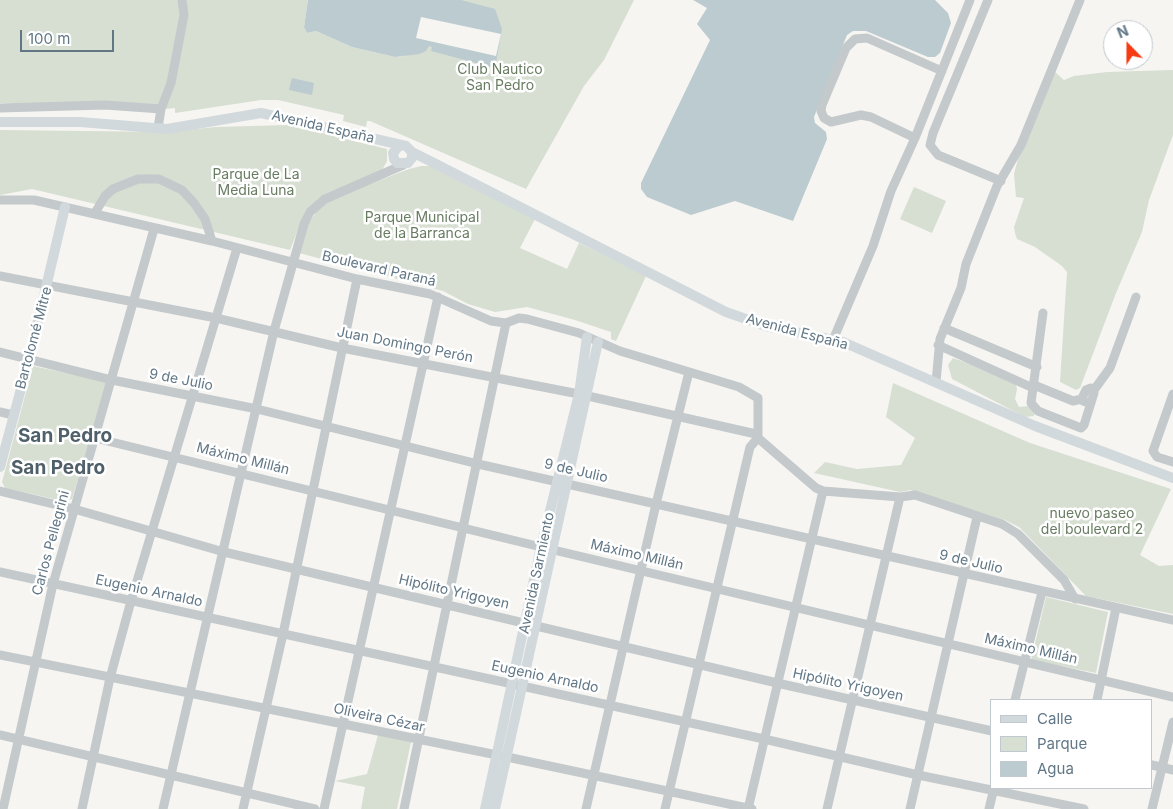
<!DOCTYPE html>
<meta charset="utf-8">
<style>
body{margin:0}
#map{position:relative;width:1173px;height:809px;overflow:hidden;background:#f6f5f1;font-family:Inter,sans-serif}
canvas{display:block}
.legend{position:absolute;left:990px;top:699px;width:162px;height:90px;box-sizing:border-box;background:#fff;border:1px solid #c0c9cf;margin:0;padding:6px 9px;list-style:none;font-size:15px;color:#617786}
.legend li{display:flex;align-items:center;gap:10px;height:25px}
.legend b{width:25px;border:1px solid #c0c9cf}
.north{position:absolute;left:1103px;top:20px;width:50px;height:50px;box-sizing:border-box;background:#fff;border:1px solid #c0c9cf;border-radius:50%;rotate:338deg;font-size:14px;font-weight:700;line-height:20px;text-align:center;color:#617786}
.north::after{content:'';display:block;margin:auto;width:18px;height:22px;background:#f63a11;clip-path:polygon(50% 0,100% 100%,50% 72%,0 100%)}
.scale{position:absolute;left:20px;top:30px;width:94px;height:22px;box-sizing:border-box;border:2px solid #617786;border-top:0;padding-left:6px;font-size:15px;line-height:18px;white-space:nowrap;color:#617786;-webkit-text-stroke:4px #fff;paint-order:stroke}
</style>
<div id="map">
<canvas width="1173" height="809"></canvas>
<ul class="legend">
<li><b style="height:6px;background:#d2d9dd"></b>Calle</li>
<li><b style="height:14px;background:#d7ded2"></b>Parque</li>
<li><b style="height:14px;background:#bccbcf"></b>Agua</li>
</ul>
<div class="north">N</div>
<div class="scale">100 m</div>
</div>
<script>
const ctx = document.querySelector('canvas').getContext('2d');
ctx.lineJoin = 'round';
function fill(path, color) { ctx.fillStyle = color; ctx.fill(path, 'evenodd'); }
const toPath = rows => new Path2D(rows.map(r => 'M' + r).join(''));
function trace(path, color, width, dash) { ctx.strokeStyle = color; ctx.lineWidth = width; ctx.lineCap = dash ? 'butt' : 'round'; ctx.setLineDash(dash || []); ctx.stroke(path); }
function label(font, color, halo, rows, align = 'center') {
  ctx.font = font + ' Inter,sans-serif'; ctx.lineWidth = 5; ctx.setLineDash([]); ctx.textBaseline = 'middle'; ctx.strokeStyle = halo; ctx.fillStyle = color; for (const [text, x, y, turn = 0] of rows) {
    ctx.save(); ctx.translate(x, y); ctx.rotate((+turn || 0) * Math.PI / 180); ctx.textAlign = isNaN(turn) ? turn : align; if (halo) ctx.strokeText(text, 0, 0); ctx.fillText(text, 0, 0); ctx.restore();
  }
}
fill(toPath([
 [0,0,308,0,304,27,307,33,316,31,352,47,395,57,405,56,423,0,634,0,604,60,584,86,526,189,370,121,367,121,366,127,343,121,344,115,278,100,261,100,175,113,175,108,155,110,0,103],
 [1173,70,1173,135,1149,200,1142,232,1116,293,1080,388,1076,390,1060,382,1067,272,1062,266,1035,247,1017,239,1015,233,1014,227,1024,198,1016,197,1014,174,1018,159,1055,72,1064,80,1074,76,1107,72],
 [290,125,387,149,387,161,381,172,327,193,312,206,305,212,290,250,32,189,0,195,0,130,165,132,216,127],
 [421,166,432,166,535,219,520,248,567,269,579,243,646,276,616,341,611,339,611,332,575,320,527,307,495,312,468,304,443,291,299,253,307,226,319,208,336,197,409,169],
 [914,187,946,201,932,233,900,219],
 [953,358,1015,380,1017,389,1015,399,1019,407,1029,406,1034,409,1034,416,1025,417,952,379,948,365],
 [33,366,108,382,72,499,63,501,5,488,2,482],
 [893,383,1030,443,1171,489,1140,555,1159,566,1173,565,1173,614,1086,596,1019,527,1005,520,910,490,900,492,814,473,825,462,857,469,901,465,915,438,886,417],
 [1046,597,1108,612,1096,673,1031,660],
 [378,735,411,742,397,809,361,809,365,787,335,781,367,774]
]), '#d7ded2');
fill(toPath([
 [308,0,461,0,495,9,502,29,495,68,431,51,432,47,429,46,426,51,419,54,395,57,352,47,316,31,307,33,304,27],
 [693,0,935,0,948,13,951,23,940,53,935,57,928,57,866,31,853,31,847,35,814,117,815,123,826,132,827,139,793,221,735,201,691,215,647,197,641,189,641,183,710,40,697,24,707,8],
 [292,78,314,83,312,95,289,90]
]), '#bccbcf');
fill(toPath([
 [421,17,501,34,496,56,416,38]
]), '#f6f5f1');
trace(toPath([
 [988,0,933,133,930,145,938,155,1001,181],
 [0,108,105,105,161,109],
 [158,128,161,109,171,83,184,15,182,0],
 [915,138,871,117,861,115,831,122,824,118,821,111,822,105,846,48,855,39,867,38,942,71],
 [0,200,34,200,212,241,357,279,430,294,491,321,506,323,519,318,527,319,579,333,620,351,739,387,758,398,758,438,816,488,823,491,900,497,915,495,1002,524,1018,534,1064,580,1075,599],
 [95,213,105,196,113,189,138,179,159,179,182,190,194,203,205,219,212,241],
 [0,276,216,318,342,348,579,394,756,434],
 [1043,313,1031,403,1038,411,1081,428,1084,425,1094,393,1091,388,1086,390,1083,396,1083,401,1089,403],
 [944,328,1037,367],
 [833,340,873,246,891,191,915,138,970,0],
 [938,345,1033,388],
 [0,352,112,380,257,409,478,464,1173,620],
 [936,382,940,339,961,288,966,264,997,186,1021,145,1080,0],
 [1034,385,1073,401,1082,399],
 [1094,390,1110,368,1136,297],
 [1173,394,1153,451,1157,457,1173,462],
 [0,412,13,415],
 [95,438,541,547,1173,697],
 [0,491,74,509,224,552,777,683,992,731],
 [0,572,764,739,918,775,1084,809],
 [0,655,507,757,752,809],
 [1015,700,1042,592],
 [1097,700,1116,608],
 [0,735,315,809],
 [1152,765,1173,770],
 [3,809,53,584,154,229],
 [82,809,110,678,131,601,237,248],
 [163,809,274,331,304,224,310,212,325,199,403,165],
 [243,809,283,634,357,279],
 [324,809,438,297],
 [404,809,506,323],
 [586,809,656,504,689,372],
 [665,809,750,447,758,438],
 [748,809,823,491],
 [827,809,900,497],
 [910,809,977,517],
 [989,809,994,788],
 [1152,809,1173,722]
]), '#c4c9cc', 9);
trace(toPath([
 [0,122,80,122,167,129,261,113,406,146,412,152,432,162,726,312,766,326,843,342,1035,426,1173,478],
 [399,146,393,153,394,159,397,163,408,163,412,158,412,152],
 [0,467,29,359,65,207],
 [485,809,541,547,579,394,587,337],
 [495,809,598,342]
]), '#d2d9dd', 10);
label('14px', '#687c61', '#fff', [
 ["Club Nautico",500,70],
 ["San Pedro",500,86],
 ["Parque de La",256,175],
 ["Media Luna",256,191],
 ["Parque Municipal",422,218],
 ["de la Barranca",422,234],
 ["nuevo paseo",1092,514],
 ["del boulevard 2",1092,530]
]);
label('14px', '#617786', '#fff', [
 ["Avenida España",323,127,13],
 ["Boulevard Paraná",379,269,13],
 ["Avenida España",797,332,15],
 ["Bartolomé Mitre",34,338,-75],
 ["Juan Domingo Perón",405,345,11],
 ["9 de Julio",181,380,11],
 ["Máximo Millán",243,459,14],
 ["9 de Julio",576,471,13],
 ["Carlos Pellegrini",51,543,-75],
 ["Máximo Millán",637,555,13],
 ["9 de Julio",971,562,13],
 ["Avenida Sarmiento",537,573,-78],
 ["Eugenio Arnaldo",149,591,12],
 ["Hipólito Yrigoyen",454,592,13],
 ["Máximo Millán",1031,649,13],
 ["Eugenio Arnaldo",545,677,12],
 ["Hipólito Yrigoyen",848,685,12],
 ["Oliveira Cézar",379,718,12]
]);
label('bold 19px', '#50606a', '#fff', [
 ["San Pedro",65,436],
 ["San Pedro",58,468]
]);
</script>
